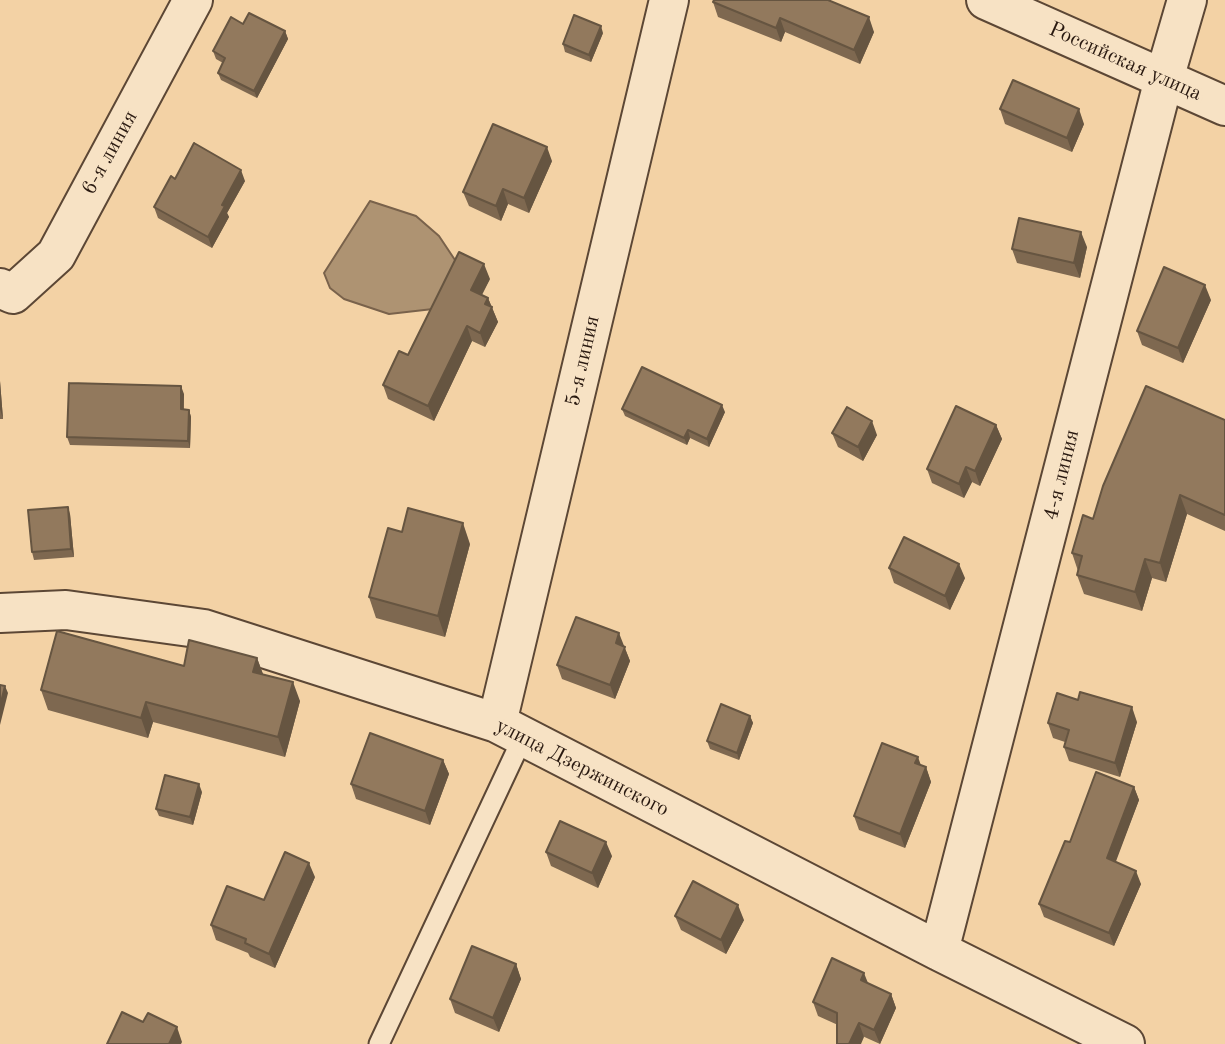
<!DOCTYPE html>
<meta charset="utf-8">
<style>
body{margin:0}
canvas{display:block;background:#f3d2a5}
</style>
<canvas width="1225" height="1044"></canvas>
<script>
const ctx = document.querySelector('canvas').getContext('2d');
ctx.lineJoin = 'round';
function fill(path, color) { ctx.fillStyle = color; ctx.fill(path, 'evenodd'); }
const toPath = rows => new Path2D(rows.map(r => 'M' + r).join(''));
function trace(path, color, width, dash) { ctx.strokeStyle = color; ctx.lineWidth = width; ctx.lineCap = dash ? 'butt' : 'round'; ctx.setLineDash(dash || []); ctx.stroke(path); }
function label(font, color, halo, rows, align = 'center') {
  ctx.font = font + ' "Old Standard TT",serif'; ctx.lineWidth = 7; ctx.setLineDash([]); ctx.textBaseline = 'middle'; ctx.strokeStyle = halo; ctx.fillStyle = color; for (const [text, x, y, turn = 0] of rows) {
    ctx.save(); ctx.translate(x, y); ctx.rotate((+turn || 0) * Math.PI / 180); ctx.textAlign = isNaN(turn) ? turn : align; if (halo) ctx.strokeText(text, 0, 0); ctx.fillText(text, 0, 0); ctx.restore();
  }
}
const water = toPath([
 [370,201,416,216,439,236,457,263,433,309,389,314,344,299,330,288,324,273,370,201]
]);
fill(water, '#ae9372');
trace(water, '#79624b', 2);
const service = toPath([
 [379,1044,523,737]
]);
const minor = toPath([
 [986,0,1225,106],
 [0,288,13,294,56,255,193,0],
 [0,613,66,610,204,629,497,723,939,951,1125,1044],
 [497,723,669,0],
 [939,951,1164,79,1187,0]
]);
trace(service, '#5c4735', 23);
trace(minor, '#5c4735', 42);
trace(service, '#f7e2c4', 19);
trace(minor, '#f7e2c4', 38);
fill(toPath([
 [713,2,833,2,874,32,860,64,785,32,781,42,718,17],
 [285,31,288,39,257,98,221,80,218,73,223,63,216,59,213,51],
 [603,33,591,62,565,52,563,44],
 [1000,109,1084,124,1072,152,1005,124],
 [552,161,529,213,508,204,501,221,469,206,463,192],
 [175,179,245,181,227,213,229,217,212,248,158,218,154,207],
 [1087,247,1080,278,1017,263,1012,249],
 [490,279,481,295,488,298,498,322,485,347,472,341,434,421,388,399,383,385,408,355],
 [1211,300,1183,363,1142,345,1137,331],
 [0,381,3,419,0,419],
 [184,394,184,409,189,410,191,417,190,448,70,445,67,437],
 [622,409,725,412,709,447,690,438,687,445,625,416],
 [1225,420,1225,531,1187,514,1166,582,1152,578,1142,611,1084,594,1077,575,1078,571,1072,553,1093,519],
 [996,425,1002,439,980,486,972,482,964,498,932,483,927,469],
 [832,433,877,435,863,461,838,447],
 [70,514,74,557,34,560,32,552],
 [470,544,445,637,376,618,369,597],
 [889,568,965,578,950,610,894,583],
 [624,646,630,661,615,699,562,679,557,665],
 [257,658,263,674,300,701,285,757,153,722,148,738,48,710,41,690,184,666],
 [750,716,753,723,739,760,710,749,707,741],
 [1137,722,1120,777,1069,761,1064,747,1065,742,1053,738,1048,723],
 [443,760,449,774,430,825,356,799,351,784],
 [921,766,926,767,931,782,905,848,859,830,854,816],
 [1134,787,1139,800,1115,862,1141,884,1114,946,1044,917,1039,904,1070,842],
 [202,792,193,825,159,816,156,809],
 [546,852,612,856,598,888,551,866],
 [315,877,275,968,250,957,248,953,216,940,211,925],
 [675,916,744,920,726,954,681,930],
 [516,964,521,979,499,1032,455,1013,450,999],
 [868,983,891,994,896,1008,880,1044,818,1016,813,1002]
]), '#7e6850');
fill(toPath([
 [869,17,874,32,860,64,854,50],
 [780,18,785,32,781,42,776,28],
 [601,26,603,33,591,62,589,55],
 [285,31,288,39,257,98,254,91],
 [1079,109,1084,124,1072,152,1067,138],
 [547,147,552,161,529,213,524,198],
 [241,170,245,181,227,213,229,217,212,248,208,237,222,205],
 [503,189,508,204,501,221,496,206],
 [1081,232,1087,247,1080,278,1074,263],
 [484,264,490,279,477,305,471,290],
 [1205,285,1211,300,1183,363,1178,348],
 [488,298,498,322,485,347,480,333,485,304],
 [467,326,472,341,434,421,428,406],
 [0,381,3,419,0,409],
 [181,386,184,394,183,417,181,409],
 [722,405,725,412,709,447,707,439],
 [189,410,191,417,190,448,188,441],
 [872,421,877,435,863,461,858,447],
 [996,425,1002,439,980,486,975,471],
 [688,430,690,438,687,445,684,438],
 [966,467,972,482,964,498,959,484],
 [1180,495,1187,514,1166,582,1160,563],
 [68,507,70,514,74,557,71,549],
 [463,523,470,544,445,637,438,616],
 [1145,559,1152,578,1142,611,1135,592],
 [959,564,965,578,950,610,945,596],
 [619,633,630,661,615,699,610,685,616,643],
 [257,658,264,677,253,672],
 [293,682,300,701,285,757,278,737],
 [5,686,8,693,0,725,0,706],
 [146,702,153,722,148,738,141,718],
 [1132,707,1137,722,1120,777,1115,763],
 [750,716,753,723,739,760,737,753],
 [918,757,923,771,915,763],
 [443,760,449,774,430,825,425,811],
 [926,767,931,782,905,848,900,834],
 [199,784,202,792,193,825,190,817],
 [1134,787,1139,800,1112,872,1107,858],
 [606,842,612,856,598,888,592,873],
 [309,863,315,877,275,968,269,954],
 [1136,871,1141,884,1114,946,1109,933],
 [738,905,744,920,726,954,721,940],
 [516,964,521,979,499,1032,493,1018],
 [864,973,870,988,861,980],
 [891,994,896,1008,880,1044,874,1030],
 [859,1023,864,1037,861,1044,849,1044],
 [177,1027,182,1042,181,1044,169,1044]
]), '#665541');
const building = toPath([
 [714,0,828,0,869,17,854,50,780,18,776,28,713,2,714,0],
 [249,13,285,31,254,91,218,73,225,58,213,51,231,17,243,24,249,13],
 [574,15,601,26,589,55,563,44,574,15],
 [1013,80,1079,109,1067,138,1000,109,1013,80],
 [493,124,547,147,524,198,503,189,496,206,463,192,493,124],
 [194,143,241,170,222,205,225,206,208,237,154,207,171,176,175,179,194,143],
 [1019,218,1081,232,1074,263,1012,249,1019,218],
 [459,252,484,264,471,290,488,298,485,304,492,307,480,333,467,326,428,406,383,385,399,351,408,355,459,252],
 [1164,267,1205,285,1178,348,1137,331,1164,267],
 [642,367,722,405,707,439,688,430,684,438,622,409,642,367],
 [69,383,181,386,181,409,189,410,188,441,67,437,69,383],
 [1146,386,1225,420,1225,515,1180,495,1160,563,1145,559,1135,592,1077,575,1082,556,1072,553,1083,515,1093,519,1103,486,1146,386],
 [956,406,996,425,975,471,966,467,959,484,927,469,956,406],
 [847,407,872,421,858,447,832,433,847,407],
 [68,507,71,549,32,552,28,510,68,507],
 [408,508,463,523,438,616,369,597,388,528,402,532,408,508],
 [904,537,959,564,945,596,889,568,904,537],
 [576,617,619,633,616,643,625,647,610,685,557,665,576,617],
 [57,631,184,666,189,640,257,658,253,672,293,682,278,737,146,702,141,718,41,690,57,631],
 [0,685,5,686,0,706,0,685],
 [1080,692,1132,707,1115,763,1064,747,1069,730,1048,723,1057,693,1078,700,1080,692],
 [721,704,750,716,737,753,707,741,721,704],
 [370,733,443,760,425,811,351,784,370,733],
 [882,743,918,757,915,763,926,767,900,834,854,816,882,743],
 [1096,772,1134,787,1107,858,1136,871,1109,933,1039,904,1065,841,1070,842,1096,772],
 [165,775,199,784,190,817,156,809,165,775],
 [560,821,606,842,592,873,546,852,560,821],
 [285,852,309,863,269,954,245,943,246,939,211,925,227,886,264,900,285,852],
 [693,881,738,905,721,940,675,916,693,881],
 [472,946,516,964,493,1018,450,999,472,946],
 [832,958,864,973,861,980,891,994,874,1030,859,1023,849,1044,837,1044,837,1013,813,1002,832,958],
 [122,1012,143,1022,148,1013,177,1027,169,1044,107,1044,122,1012]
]);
fill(building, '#92795d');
trace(building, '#665541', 2);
label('21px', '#291910', '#f7e2c4', [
 ["Российская улица",1125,62,24],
 ["6-я линия",110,153,-61],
 ["5-я линия",583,361,-77],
 ["4-я линия",1062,475,-76],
 ["улица Дзержинского",582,768,27]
]);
</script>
